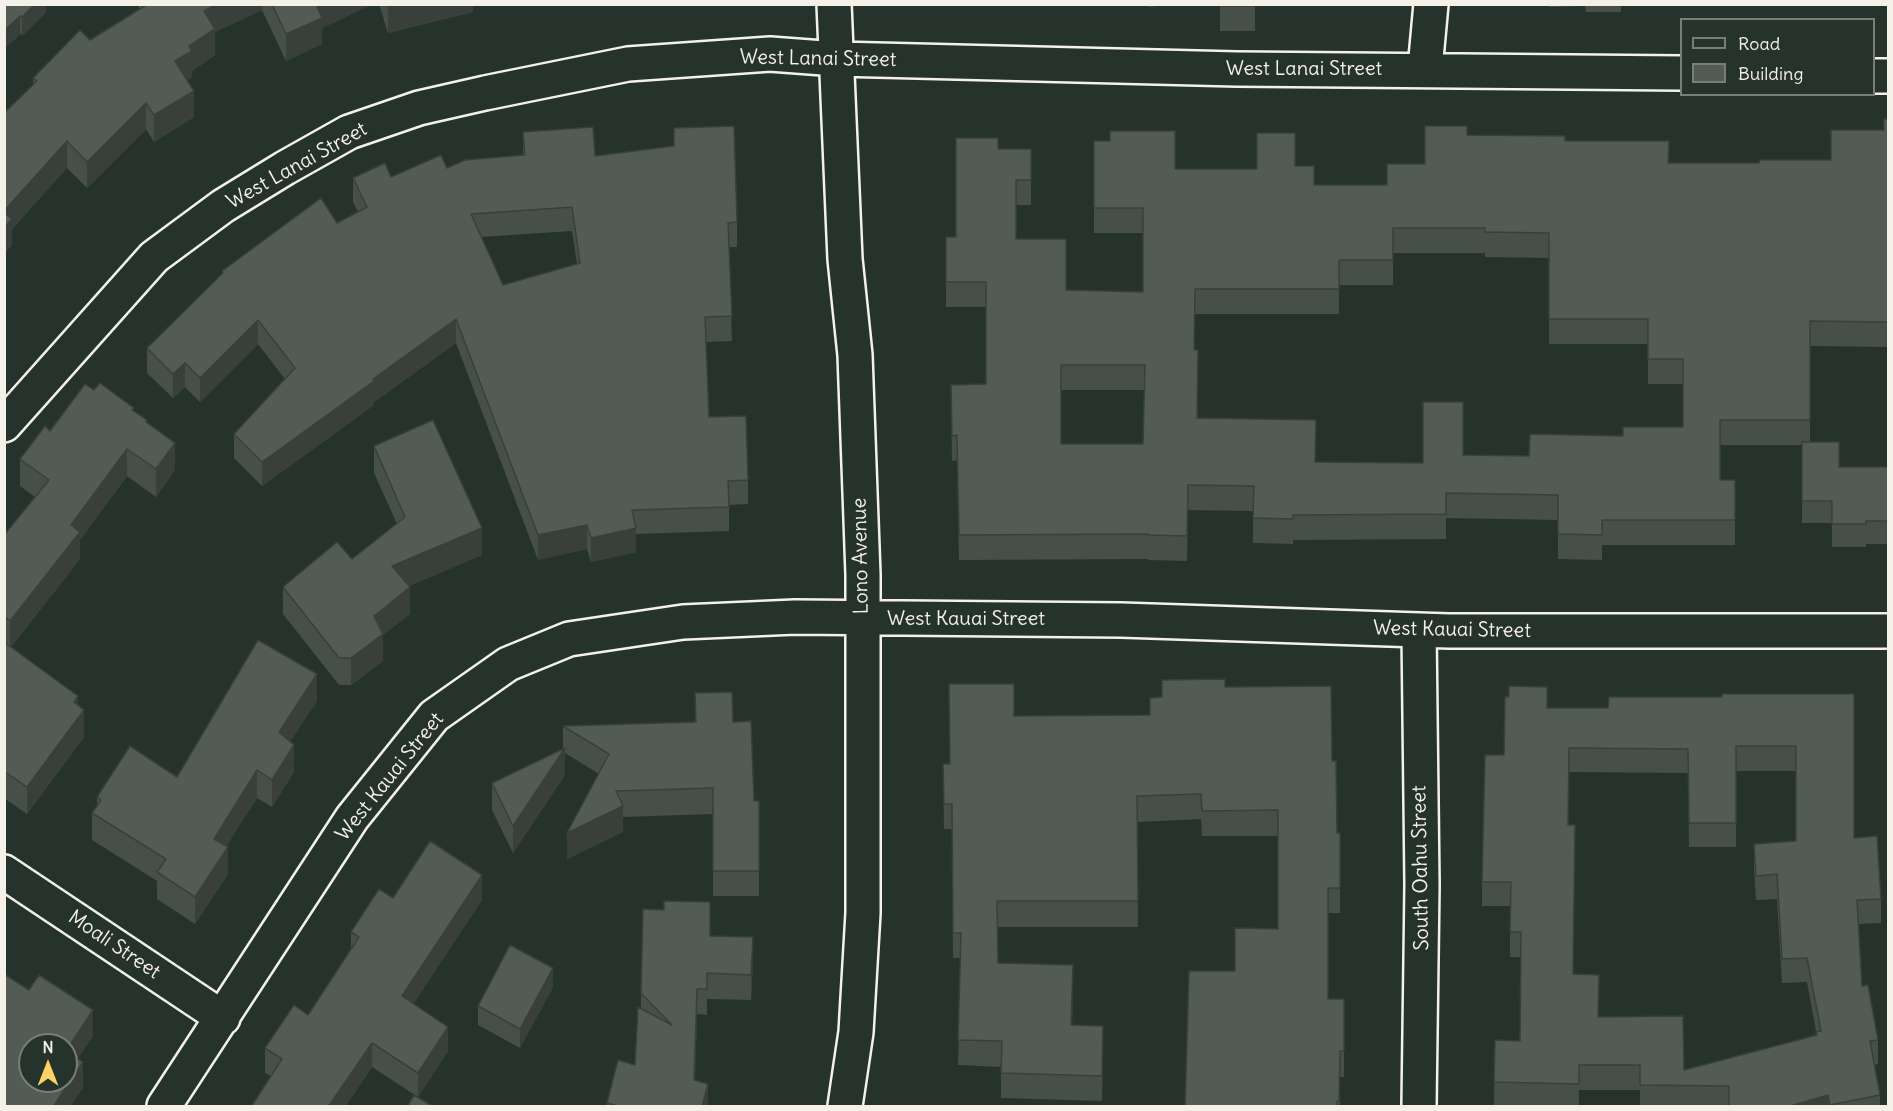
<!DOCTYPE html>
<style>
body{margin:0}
#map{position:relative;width:1893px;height:1111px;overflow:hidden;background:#26332d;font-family:Delius,sans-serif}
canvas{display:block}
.frame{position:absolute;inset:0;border:6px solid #f4f1e8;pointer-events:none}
.legend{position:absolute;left:1680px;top:18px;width:195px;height:78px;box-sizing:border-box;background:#26332d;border:2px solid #787f78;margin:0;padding:8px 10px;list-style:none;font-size:18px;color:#f4f1e8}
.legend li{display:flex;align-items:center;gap:12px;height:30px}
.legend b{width:30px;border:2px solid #787f78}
.north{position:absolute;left:18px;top:1033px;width:60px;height:60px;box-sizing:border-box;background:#26332d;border:2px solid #787f78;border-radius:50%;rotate:0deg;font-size:16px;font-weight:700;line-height:24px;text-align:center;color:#f4f1e8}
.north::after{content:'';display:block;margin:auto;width:21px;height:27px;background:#ffd166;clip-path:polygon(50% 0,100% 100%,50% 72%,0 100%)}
</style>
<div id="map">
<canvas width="1893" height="1111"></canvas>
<div class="frame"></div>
<ul class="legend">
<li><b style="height:8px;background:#26332d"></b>Road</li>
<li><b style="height:16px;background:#525c55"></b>Building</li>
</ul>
<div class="north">N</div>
</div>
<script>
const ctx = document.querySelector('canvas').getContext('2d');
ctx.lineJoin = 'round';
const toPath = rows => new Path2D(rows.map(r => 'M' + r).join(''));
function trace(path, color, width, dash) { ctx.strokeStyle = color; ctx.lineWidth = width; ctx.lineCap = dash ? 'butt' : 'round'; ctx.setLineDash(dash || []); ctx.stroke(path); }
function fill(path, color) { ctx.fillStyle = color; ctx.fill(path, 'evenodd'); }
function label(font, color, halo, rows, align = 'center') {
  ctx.font = font + ' Delius,sans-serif'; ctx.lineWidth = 4.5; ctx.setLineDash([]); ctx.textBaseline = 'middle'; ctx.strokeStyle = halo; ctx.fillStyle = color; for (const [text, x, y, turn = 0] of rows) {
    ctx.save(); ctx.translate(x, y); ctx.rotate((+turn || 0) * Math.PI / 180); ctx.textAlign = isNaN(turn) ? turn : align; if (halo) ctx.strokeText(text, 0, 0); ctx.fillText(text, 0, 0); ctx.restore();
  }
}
const minor = toPath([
 [834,4,845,259,855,355,863,575,863,913,856,1032,845,1106],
 [1425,69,1431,4],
 [1874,76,1888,76],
 [4,425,154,257,223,206,285,168,349,132,419,108,485,93,628,64,770,54,837,59,1237,69,1682,73],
 [1419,630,1422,885,1419,1106],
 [4,872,223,1018],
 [164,1106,352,818,434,716,508,664,569,639,683,622,795,617,1121,620,1449,631,1888,631]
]);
trace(minor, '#f4f1e8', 38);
trace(minor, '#26332d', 33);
fill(toPath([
 [4,4,46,4,46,12,22,36],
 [139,4,373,4,322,28,322,44,286,61,262,10,215,32,215,55,192,71,192,77,187,80,194,117,154,142,146,129,87,188,67,168,12,229,12,245,4,254,33,85,33,78,139,10],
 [379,4,473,4,473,12,388,33],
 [1148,4,1176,4,1148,7],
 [1220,4,1255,4,1255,31,1220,31],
 [1549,4,1725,4,1725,6,1621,5,1621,12,1586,12,1585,6,1549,7],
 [1888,119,1888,347,1810,346,1810,442,1839,467,1888,467,1888,544,1866,544,1866,547,1832,547,1832,523,1802,523,1802,445,1720,445,1720,480,1735,480,1735,545,1602,545,1602,560,1558,559,1558,520,1446,518,1446,539,1293,540,1293,544,1253,543,1253,511,1188,510,1187,561,1148,560,1148,559,959,560,957,460,952,461,951,385,986,384,986,307,946,307,946,237,956,237,998,149,1031,149,1031,205,1016,205,1016,239,1066,290,1143,292,1143,233,1094,233,1094,141,1175,169,1257,169,1295,166,1314,185,1387,185,1425,164,1467,135,1565,141,1669,163,1759,163,1831,160,1884,130],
 [1393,253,1485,253,1485,257,1549,258,1549,344,1648,344,1648,384,1683,384,1683,427,1623,436,1529,456,1463,455,1423,463,1315,462,1198,418,1198,375,1195,350,1195,314,1339,314,1339,285,1393,285],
 [1061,390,1144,390,1143,444,1061,444],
 [674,128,737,222,737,247,729,247,732,341,706,342,709,417,748,480,748,504,729,505,729,531,636,534,636,552,591,562,587,549,538,560,456,343,374,402,374,405,262,486,234,458,234,434,285,379,258,344,200,402,185,387,173,398,147,373,147,348,222,275,222,271,337,223,358,212,353,202,353,178,391,177,523,155,523,132,595,156,674,146],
 [572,231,577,264,503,285,481,237],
 [94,390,134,411,147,423,175,470,156,497,127,476,80,540,80,559,11,647,78,705,84,737,27,814,4,798,4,535,35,497,20,486,20,459],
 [374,446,482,555,409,586,410,614,383,635,383,661,351,685,339,685,283,614,283,587,352,559,397,524,374,473],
 [1225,687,1332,761,1337,833,1340,833,1340,913,1328,913,1328,999,1344,999,1344,1077,1340,1077,1340,1107,1185,1107,1235,971,1278,929,1278,836,1202,836,1201,819,1137,822,1138,927,997,927,998,963,1073,991,1072,1025,1103,1052,1102,1101,1001,1098,1001,1067,958,1065,961,958,953,958,952,829,944,829,943,764,950,764,1014,716,1150,715,1162,697],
 [695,693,733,722,754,801,759,801,759,896,713,896,713,814,623,817,623,832,567,859,599,774,565,753,565,775,513,853,492,810,492,783,563,749,563,726,695,722],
 [1854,694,1854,838,1881,899,1881,923,1858,924,1862,986,1878,1040,1878,1064,1874,1065,1880,1095,1880,1107,1640,1107,1640,1090,1579,1090,1579,1107,1494,1107,1495,1040,1520,1041,1521,957,1510,957,1510,906,1482,906,1482,882,1504,755,1547,708,1608,708,1722,697],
 [1736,771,1796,771,1796,841,1754,844,1754,868,1756,900,1777,899,1782,983,1807,982,1816,1031,1816,1036,1684,1070,1599,1017,1573,974,1568,825,1569,772,1688,773,1689,847,1736,847],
 [317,701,290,741,294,772,272,807,257,798,226,846,228,874,195,924,157,899,157,881,92,840,92,813,97,806,97,797,177,777],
 [393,898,482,900,413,1004,448,1051,418,1097,372,1067,345,1107,251,1107,271,1076,265,1073,265,1048,308,1015,351,950,351,932],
 [710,936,753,962,751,1000,707,999,707,1015,697,1014,695,1080,708,1107,607,1107,607,1103,635,1065,641,1008,641,993],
 [553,987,520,1048,478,1025,478,1006]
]), '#474f49');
fill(toPath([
 [35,4,46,4,46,12,22,36,22,17],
 [217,4,262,4,262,10,215,32,215,55,192,71,192,77,175,87,175,61,189,46,204,11],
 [316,4,373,4,322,28,322,44,286,61,286,34],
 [398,4,473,4,473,12,388,33,388,7],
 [20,16,20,35,4,49,4,31],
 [194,91,194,117,154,142,154,115],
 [146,103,146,129,87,188,87,162],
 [67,141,67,168,12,229,12,245,4,254,4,211],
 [456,319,456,343,374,402,374,405,262,486,262,462,373,379],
 [258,320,258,344,200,402,200,378],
 [185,363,185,387,173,398,173,374],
 [175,443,175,470,156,497,156,469],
 [127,449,127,476,80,540,80,559,10,648,10,621,71,525],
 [587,525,587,549,538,560,538,535],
 [482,528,482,555,392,593,392,566],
 [636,528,636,552,591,562,591,538],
 [410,587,410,614,383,635,383,661,351,685,351,658,374,616],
 [317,674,317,701,279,759,279,732],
 [78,696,78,717,84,710,84,737,27,814,27,787,74,702],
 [294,745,294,772,272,807,272,780],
 [565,748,565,775,513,853,513,826],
 [257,770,257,798,214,866,214,839],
 [623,806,623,832,567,859,567,833],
 [228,847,228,874,195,924,195,897],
 [482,875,482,900,402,1021,402,996],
 [753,937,753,962,751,1000,751,975],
 [1073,965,1073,991,1071,1050,1071,1025],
 [553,968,553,987,520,1048,520,1029],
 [697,989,697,1014,694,1105,694,1080],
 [93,1010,93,1036,66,1077,66,1051],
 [1103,1026,1103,1052,1102,1101,1102,1076],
 [448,1027,448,1051,418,1097,418,1073],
 [372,1043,372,1067,345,1107,328,1107],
 [83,1062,83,1088,70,1107,53,1107],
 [708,1084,708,1107,702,1107],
 [1828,1095,1828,1107,1787,1107]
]), '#39403c');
const building = toPath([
 [4,4,35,4,22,17,20,16,4,31,4,4],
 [148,4,217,4,204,11,215,29,189,46,192,51,175,61,194,91,154,115,146,103,87,162,67,141,4,211,4,113,37,81,33,78,80,30,90,40,148,4],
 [272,4,316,4,322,18,286,34,272,4],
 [387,4,398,4,388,7,387,4],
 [1220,4,1255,4,1255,6,1220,6,1220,4],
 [1884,119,1888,119,1888,322,1810,321,1810,420,1720,420,1720,480,1735,480,1735,520,1602,520,1602,535,1558,534,1558,495,1446,493,1446,514,1293,515,1293,519,1253,518,1254,486,1188,485,1187,536,1148,535,1148,534,959,535,957,435,952,436,951,385,986,384,986,282,946,282,946,237,956,237,956,138,998,138,998,149,1031,149,1031,180,1016,180,1016,239,1066,239,1066,290,1143,292,1143,208,1094,208,1094,141,1110,141,1110,131,1175,131,1175,169,1257,169,1257,133,1295,133,1295,166,1314,166,1314,185,1387,185,1387,164,1425,164,1425,126,1467,126,1467,135,1565,136,1565,141,1669,141,1668,163,1759,163,1760,160,1831,160,1831,130,1884,130,1884,119],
 [1393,228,1485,228,1485,232,1549,233,1549,319,1648,319,1648,359,1683,359,1683,427,1623,427,1623,436,1530,434,1529,456,1463,455,1463,402,1423,402,1423,463,1315,462,1316,420,1197,418,1198,350,1194,350,1195,289,1339,289,1339,260,1393,260,1393,228],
 [1061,365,1145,365,1143,444,1061,444,1061,365],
 [734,126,737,222,728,223,732,316,705,317,709,417,746,416,748,480,728,481,729,507,632,510,636,528,591,538,587,525,538,535,456,319,373,379,374,381,262,462,234,434,295,368,258,320,200,378,185,363,173,374,147,348,223,273,222,271,321,198,337,223,367,207,353,178,385,163,391,177,441,155,447,168,465,160,525,155,523,132,593,127,595,156,674,146,674,128,734,126],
 [572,207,580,263,503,285,471,214,572,207],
 [4,212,12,219,4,228,4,212],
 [100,383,134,408,132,410,147,420,146,422,175,443,156,469,127,449,71,525,80,532,10,621,4,616,4,535,49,480,20,459,45,426,50,431,85,384,94,390,100,383],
 [433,420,482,528,392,566,410,587,374,616,383,634,351,658,339,658,283,587,337,542,352,559,405,517,374,446,433,420],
 [1802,442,1839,442,1839,467,1888,467,1888,521,1866,521,1866,524,1832,524,1832,501,1802,501,1802,442],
 [258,640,317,674,279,732,294,745,272,780,257,770,214,839,228,847,195,897,157,872,166,859,92,813,101,800,97,797,130,746,177,777,258,640],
 [4,642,78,696,74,702,84,710,27,787,4,771,4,642],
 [1225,679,1225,687,1331,686,1332,761,1336,761,1337,833,1340,833,1340,888,1328,888,1328,999,1344,999,1344,1051,1340,1051,1339,1101,1337,1101,1337,1107,1185,1107,1189,971,1235,971,1235,928,1278,929,1278,810,1202,811,1201,794,1137,796,1138,901,997,901,998,963,1073,965,1071,1025,1103,1026,1102,1076,1001,1073,1002,1041,958,1040,961,933,953,933,952,804,944,804,943,764,950,764,949,684,1014,684,1014,716,1150,715,1150,698,1162,697,1162,680,1225,679],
 [1509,686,1547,687,1547,708,1608,708,1609,697,1722,697,1722,694,1854,694,1854,838,1877,836,1881,899,1857,900,1862,986,1868,985,1878,1040,1870,1041,1880,1095,1830,1105,1828,1095,1787,1107,1729,1107,1729,1086,1640,1085,1640,1065,1579,1065,1579,1084,1494,1082,1495,1040,1520,1041,1521,932,1510,932,1511,882,1482,882,1485,755,1504,755,1505,697,1509,697,1509,686],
 [1736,746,1796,746,1796,841,1754,844,1756,876,1777,874,1782,959,1807,958,1821,1031,1816,1032,1817,1035,1684,1070,1683,1016,1598,1017,1599,975,1573,974,1575,825,1568,825,1569,748,1688,749,1689,823,1736,823,1736,746],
 [732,692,733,722,751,721,754,801,759,801,759,871,713,871,713,788,616,791,623,806,567,833,609,754,563,726,696,722,695,693,732,692],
 [565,748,513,826,492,783,565,748],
 [430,841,482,875,402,996,448,1027,418,1073,372,1043,328,1107,251,1107,282,1059,265,1048,294,1005,308,1015,359,937,351,932,379,889,393,898,430,841],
 [664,901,710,902,710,936,753,937,751,975,707,973,707,989,697,989,694,1080,708,1084,702,1107,622,1107,607,1103,618,1060,635,1065,638,1007,672,1025,641,993,643,909,664,910,664,901],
 [510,945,553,968,520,1029,478,1006,510,945],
 [4,974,29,990,39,975,93,1010,66,1051,66,1045,30,1045,30,1081,66,1081,66,1052,83,1062,53,1107,4,1107,4,974],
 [414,1095,434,1107,407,1107,414,1095]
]);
fill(building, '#525c55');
trace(building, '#39403c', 1.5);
label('20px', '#f4f1e8', '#26332d', [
 ["West Lanai Street",818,59,1],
 ["West Lanai Street",1304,69],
 ["West Lanai Street",297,166,-29],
 ["Lono Avenue",861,556,-91],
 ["West Kauai Street",966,619],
 ["West Kauai Street",1452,630,1],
 ["West Kauai Street",390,777,-51],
 ["South Oahu Street",1421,868,-91],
 ["Moali Street",114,945,34]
]);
</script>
